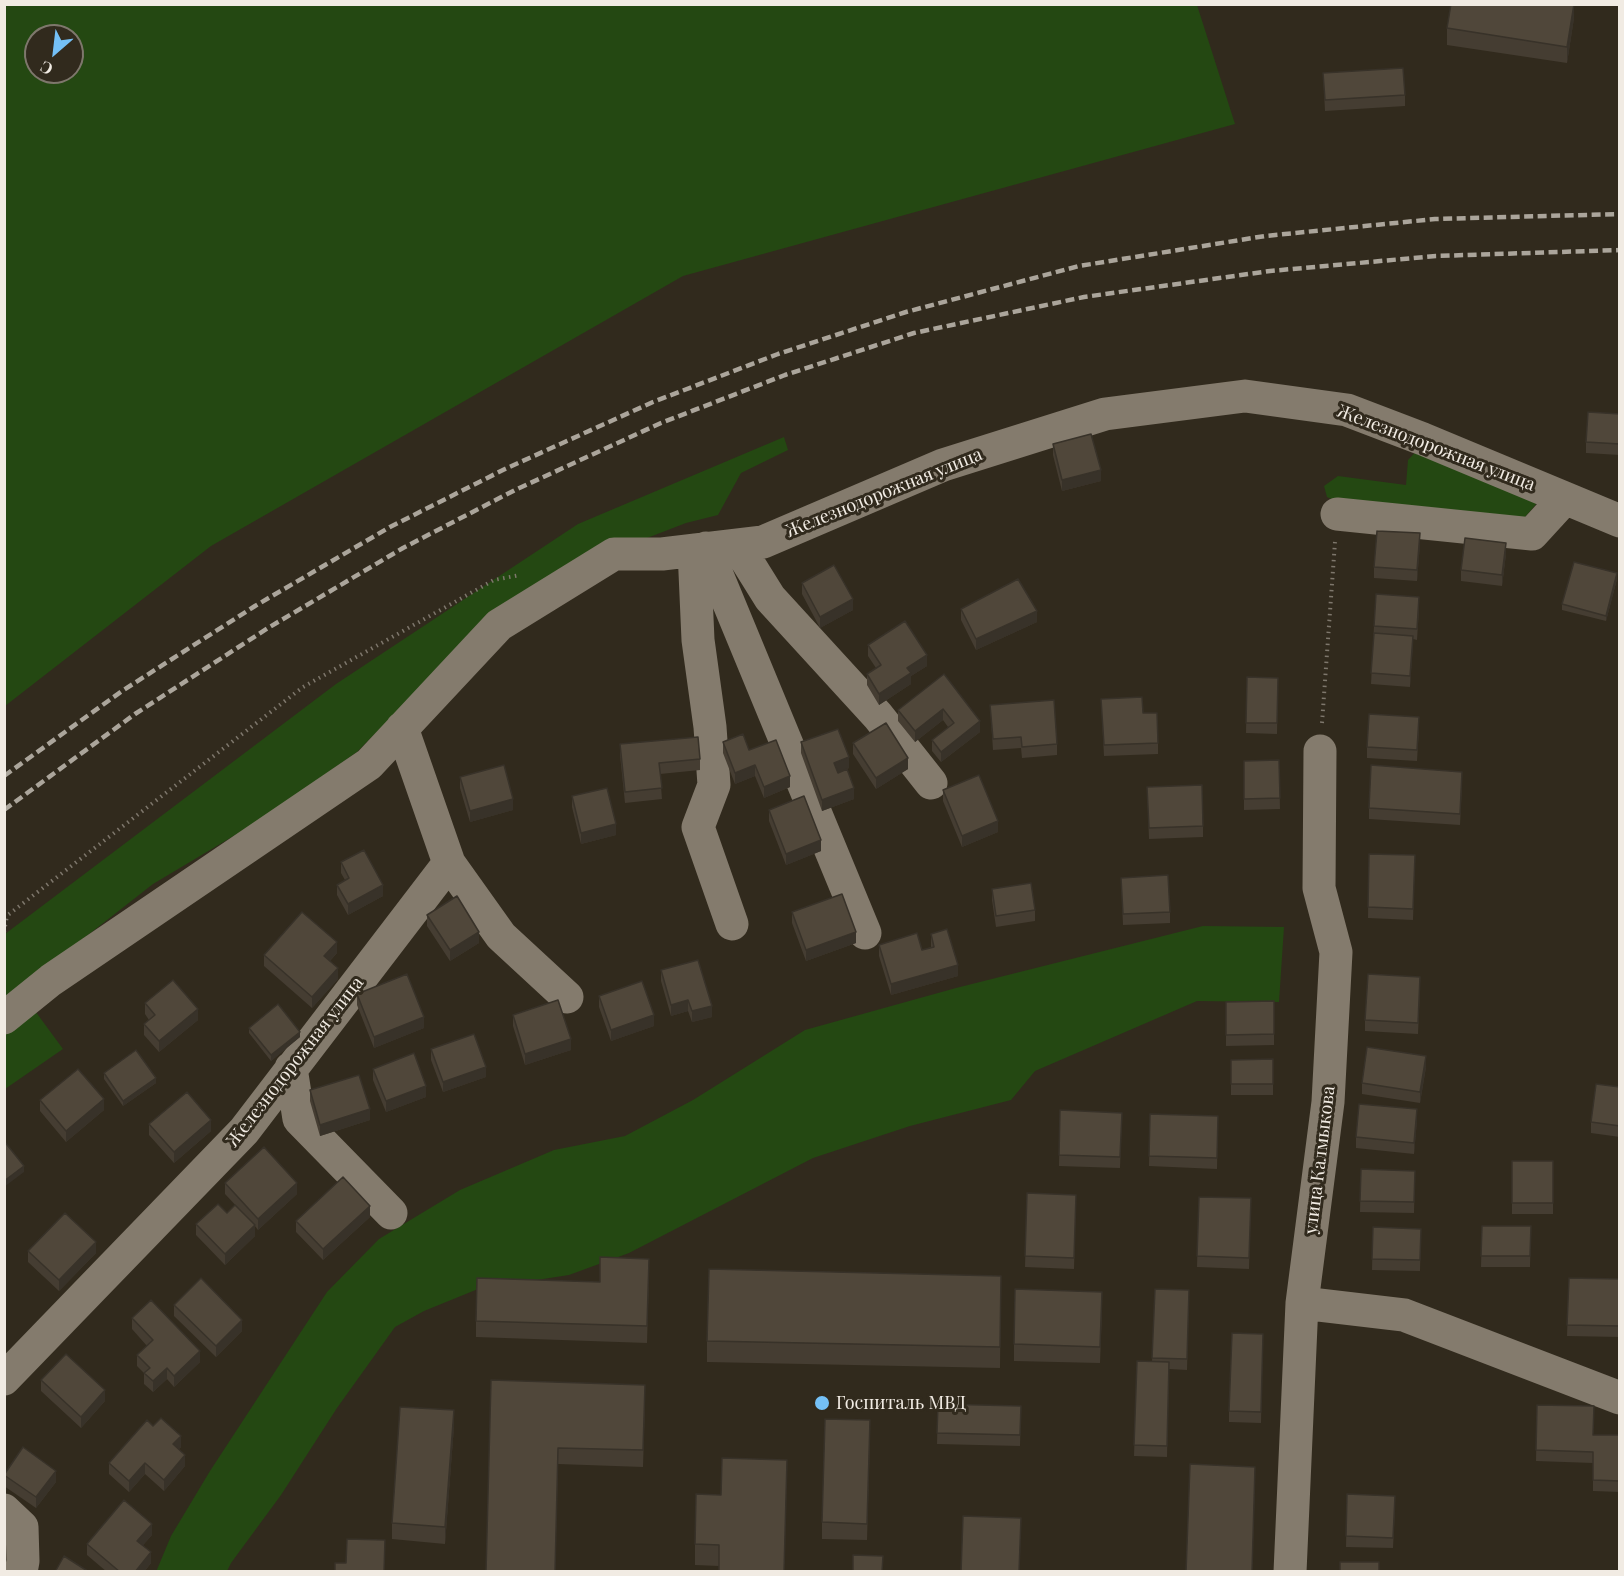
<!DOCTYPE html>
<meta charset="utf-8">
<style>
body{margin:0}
#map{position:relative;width:1624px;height:1576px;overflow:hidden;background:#312a1d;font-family:"Playfair Display",serif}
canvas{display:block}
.frame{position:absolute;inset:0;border:6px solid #f1ebe3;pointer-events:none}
.north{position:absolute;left:24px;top:24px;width:60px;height:60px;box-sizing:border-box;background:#312a1d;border:2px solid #7e776c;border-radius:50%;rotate:208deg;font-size:16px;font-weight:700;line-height:24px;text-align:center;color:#f1ebe3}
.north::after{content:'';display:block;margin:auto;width:21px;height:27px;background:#74c0f6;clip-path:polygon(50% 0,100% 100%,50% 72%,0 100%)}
</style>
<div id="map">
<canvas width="1624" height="1576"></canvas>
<div class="frame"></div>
<div class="north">С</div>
</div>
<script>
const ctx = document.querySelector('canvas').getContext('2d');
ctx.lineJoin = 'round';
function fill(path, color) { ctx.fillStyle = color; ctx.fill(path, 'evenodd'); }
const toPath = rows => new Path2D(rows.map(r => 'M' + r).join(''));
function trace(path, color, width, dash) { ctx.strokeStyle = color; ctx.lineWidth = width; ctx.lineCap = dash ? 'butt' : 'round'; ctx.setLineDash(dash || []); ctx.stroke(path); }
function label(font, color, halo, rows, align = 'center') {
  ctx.font = font + ' "Playfair Display",serif'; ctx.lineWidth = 6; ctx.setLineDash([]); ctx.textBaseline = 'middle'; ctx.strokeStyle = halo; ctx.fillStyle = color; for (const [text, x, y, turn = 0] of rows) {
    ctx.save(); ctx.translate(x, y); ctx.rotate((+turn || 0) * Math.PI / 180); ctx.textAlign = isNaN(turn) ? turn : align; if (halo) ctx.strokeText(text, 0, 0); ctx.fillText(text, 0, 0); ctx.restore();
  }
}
fill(toPath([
 [5,4,1197,5,1235,124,683,276,211,546,5,706],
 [36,36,72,36,72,72,36,72],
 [784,437,788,450,741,473,718,515,686,523,647,538,408,700,357,752,262,819,153,884,19,989,63,1049,5,1089,5,934,336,684,578,524],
 [1422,445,1537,503,1520,523,1345,505,1327,497,1324,486,1338,476,1406,485,1408,460],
 [1203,926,1284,927,1279,1002,1197,1001,1035,1071,1011,1100,910,1126,813,1158,629,1253,569,1275,478,1289,424,1311,395,1327,337,1408,281,1495,231,1563,227,1571,156,1572,171,1536,210,1471,327,1292,379,1239,460,1190,554,1150,625,1136,693,1100,805,1030,956,988]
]), '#244812');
trace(toPath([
 [1322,723,1335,542],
 [4,918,303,687,494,580,520,575],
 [4,932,7,916]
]), '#7e776c', 4, [1.5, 4.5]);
trace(toPath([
 [1337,514,1532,534,1565,498],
 [737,545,770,598,878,716,931,783],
 [706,548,865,933],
 [694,550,698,640,710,727,714,785,698,827,732,924],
 [402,728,449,863,501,936,567,997],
 [4,1018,51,980,369,764,499,625,614,554,662,554,763,542,943,465,1105,414,1245,396,1347,410,1423,439,1620,521],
 [291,1068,299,1119,391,1213],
 [1302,1303,1404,1315,1620,1398],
 [4,1379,244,1131,449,863],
 [4,1510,22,1527,23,1561,21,1572],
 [1290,1572,1302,1303,1328,1102,1336,952,1319,888,1320,751]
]), '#847b6d', 33);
trace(toPath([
 [4,776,122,691,255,606,390,527,505,469,653,402,778,354,906,312,1079,266,1265,236,1435,219,1620,214],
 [4,810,135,714,268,628,403,548,515,490,661,423,785,375,914,333,1084,297,1270,271,1436,256,1620,250]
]), '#aba59b', 4.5, [9, 4.5]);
fill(toPath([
 [1574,18,1567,63,1447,45,1447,28],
 [1323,73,1405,95,1405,106,1325,111],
 [1620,414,1620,455,1586,453,1586,442],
 [1053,444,1101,481,1062,491,1053,455],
 [1420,544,1417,581,1374,578,1374,567],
 [1506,554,1502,586,1461,581,1461,570],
 [1617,579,1606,621,1562,610,1562,604],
 [802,583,853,610,820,628,802,594],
 [1419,608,1417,640,1413,639,1410,687,1371,684,1374,626],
 [961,609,1037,622,976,650,961,620],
 [868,645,927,666,911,676,911,684,879,705,867,685,867,674,876,668,868,656],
 [944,674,980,732,941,762,932,751,932,740,948,727,943,720,915,742,898,721,898,710],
 [1247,677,1278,678,1277,734,1246,733],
 [1101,699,1143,713,1158,743,1158,754,1104,756],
 [990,705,1057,744,1057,755,1022,758,1021,748,993,750],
 [1419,728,1417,761,1367,758,1367,747],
 [723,742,749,750,790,787,764,798,755,776,735,784,723,753],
 [801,742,849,768,847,769,854,799,822,811,801,753],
 [853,743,908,769,876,789,853,754],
 [620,744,700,759,700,770,660,774,662,799,625,803,620,755],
 [1279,760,1280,809,1244,810,1244,761],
 [460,777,513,810,470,822,460,788],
 [1462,783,1460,825,1369,819,1369,808],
 [1147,787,1203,826,1203,837,1149,839],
 [943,790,998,832,962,847,943,801],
 [572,796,616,835,581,844,572,807],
 [769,810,821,851,786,865,769,821],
 [1369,854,1415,855,1413,920,1368,918],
 [341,862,383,896,348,915,337,895,337,885,345,880,341,873],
 [1121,878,1170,912,1170,923,1123,925],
 [992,889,1035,910,1035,921,996,927,992,900],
 [792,912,856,943,806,961,792,923],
 [427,915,479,943,450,961,427,926],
 [931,934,958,976,891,995,879,956,879,945,922,950,931,947],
 [337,953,330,961,338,979,312,1008,264,966,264,955],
 [661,970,712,1017,692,1022,688,1011,671,1016,661,981],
 [1420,988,1418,1034,1365,1031,1365,1020],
 [357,994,424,1028,374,1048,357,1005],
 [599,996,654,1026,611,1041,599,1007],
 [1274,1001,1274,1045,1226,1046,1226,1002],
 [145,1003,198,1020,159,1052,144,1035,144,1024,149,1020,145,1014],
 [513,1015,571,1050,525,1065,513,1026],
 [249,1028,300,1037,271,1061,249,1033],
 [431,1049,486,1077,443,1092,431,1060],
 [1273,1059,1273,1095,1231,1095,1231,1060],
 [1426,1067,1420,1103,1362,1094,1362,1083],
 [373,1069,426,1097,386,1112,373,1080],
 [104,1073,156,1083,123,1106,104,1079],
 [1620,1087,1620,1137,1591,1133,1591,1122],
 [310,1090,370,1120,320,1136,310,1101],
 [40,1100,104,1110,66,1142,40,1111],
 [1060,1110,1122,1113,1120,1168,1059,1166],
 [1150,1114,1218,1116,1217,1169,1149,1166],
 [1417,1120,1414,1154,1356,1148,1356,1137],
 [149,1124,211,1131,174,1163,149,1135],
 [1512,1161,1553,1161,1553,1214,1512,1214],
 [1361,1169,1415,1171,1414,1213,1360,1212],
 [225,1183,297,1194,258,1230,255,1226,255,1236,225,1265,196,1235,196,1224,227,1213,240,1210,225,1194],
 [1027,1193,1076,1195,1074,1269,1025,1267],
 [1199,1197,1251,1198,1249,1269,1197,1267],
 [370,1217,323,1260,296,1232,296,1221],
 [1482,1226,1531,1226,1530,1267,1481,1267],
 [1373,1227,1421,1229,1420,1271,1372,1270],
 [28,1251,96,1253,59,1291,28,1262],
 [649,1275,647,1343,476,1337,476,1321,600,1282],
 [1001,1276,1000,1368,707,1362,707,1341],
 [1569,1278,1620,1279,1620,1337,1567,1336],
 [1155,1289,1189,1290,1187,1370,1169,1369,1167,1457,1134,1456,1137,1361,1152,1361],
 [174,1305,242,1331,216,1357,174,1316],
 [1102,1309,1100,1363,1014,1361,1014,1344],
 [132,1318,200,1362,174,1387,167,1379,153,1392,144,1384,144,1373,137,1366,137,1355,147,1346,132,1329],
 [1263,1334,1261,1423,1229,1422,1229,1411],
 [41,1380,105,1401,81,1428,41,1391],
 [491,1380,645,1401,643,1467,558,1464,555,1572,486,1572],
 [938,1404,1021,1406,1020,1446,937,1444],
 [1537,1405,1594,1435,1620,1435,1620,1492,1593,1491,1593,1463,1536,1461],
 [153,1426,181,1447,179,1449,185,1466,164,1491,145,1474,129,1492,109,1474,109,1463],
 [454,1426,445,1544,392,1539,392,1523],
 [870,1436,867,1540,822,1539,822,1522],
 [4,1474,56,1482,36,1508,4,1486],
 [787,1481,719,1566,695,1565,695,1544,721,1495],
 [1347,1494,1395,1507,1393,1548,1346,1547],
 [152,1535,143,1545,151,1563,144,1572,107,1572,87,1555,87,1544]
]), '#453d32');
fill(toPath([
 [1574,4,1574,18,1567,63,1567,47],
 [1101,470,1101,481,1062,491,1062,480],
 [1420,533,1420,544,1417,581,1417,570],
 [1506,543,1506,554,1502,586,1502,575],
 [1617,573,1617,579,1606,621,1606,616],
 [853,599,853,610,820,628,820,617],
 [1037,611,1037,622,976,650,976,639],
 [1413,636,1413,647,1410,687,1410,676],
 [927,655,927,666,911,676,911,684,879,705,879,694,907,668],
 [943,709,943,720,915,742,915,731],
 [980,721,980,732,941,762,941,752],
 [849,757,849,768,834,774,834,763],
 [908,758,908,769,876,789,876,778],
 [755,765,755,776,735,784,735,773],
 [790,776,790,787,764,798,764,787],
 [854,788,854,799,822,811,822,800],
 [513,799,513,810,470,822,470,811],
 [998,821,998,832,962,847,962,836],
 [616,824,616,835,581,844,581,833],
 [821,840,821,851,786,865,786,854],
 [383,885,383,896,348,915,348,904],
 [479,932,479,943,450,961,450,950],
 [856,932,856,943,806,961,806,950],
 [337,942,337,953,324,967,324,956],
 [958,965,958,976,891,995,891,984],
 [338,968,338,979,312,1008,312,997],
 [688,1000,688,1011,671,1016,671,1005],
 [712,1006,712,1017,692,1022,692,1011],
 [198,1009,198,1020,159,1052,159,1041],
 [654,1015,654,1026,611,1041,611,1030],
 [424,1017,424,1028,374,1048,374,1037],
 [300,1032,300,1037,271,1061,271,1055],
 [571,1039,571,1050,525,1065,525,1054],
 [1426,1056,1426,1067,1420,1103,1420,1092],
 [486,1067,486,1077,443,1092,443,1082],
 [156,1078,156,1083,123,1106,123,1101],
 [426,1086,426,1097,386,1112,386,1101],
 [104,1099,104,1110,66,1142,66,1131],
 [370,1109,370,1120,320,1136,320,1125],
 [1417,1109,1417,1120,1414,1154,1414,1143],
 [211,1120,211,1131,174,1163,174,1152],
 [24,1166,24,1172,4,1187,4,1181],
 [297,1183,297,1194,258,1230,258,1219],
 [370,1206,370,1217,323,1260,323,1249],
 [255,1225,255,1236,225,1265,225,1254],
 [96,1242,96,1253,59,1291,59,1280],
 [242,1320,242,1331,216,1357,216,1346],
 [200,1351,200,1362,174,1387,174,1376],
 [167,1368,167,1379,153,1392,153,1381],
 [105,1390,105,1401,81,1428,81,1417],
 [454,1410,454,1426,445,1544,445,1527],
 [181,1436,181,1447,173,1455,173,1444],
 [185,1455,185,1466,164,1491,164,1480],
 [145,1463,145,1474,129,1492,129,1481],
 [1255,1467,1255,1488,1252,1572],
 [56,1471,56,1482,36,1508,36,1497],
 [152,1524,152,1535,137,1552,137,1541],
 [151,1552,151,1563,144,1572,135,1572]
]), '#383229');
const building = toPath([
 [1451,4,1574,4,1567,47,1447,28,1451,4],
 [1403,68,1405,95,1325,100,1323,73,1403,68],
 [1588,412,1620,414,1620,444,1586,442,1588,412],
 [1091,434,1101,470,1062,480,1053,444,1091,434],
 [1377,531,1420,533,1417,570,1374,567,1377,531],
 [1465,538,1506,543,1502,575,1461,570,1465,538],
 [1574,562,1617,573,1606,616,1562,604,1574,562],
 [834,565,853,599,820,617,802,583,834,565],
 [1018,579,1037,611,976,639,961,609,1018,579],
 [1376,594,1419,597,1417,629,1374,626,1376,594],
 [905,621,927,655,907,668,911,673,879,694,867,674,881,665,868,645,905,621],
 [1374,633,1413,636,1410,676,1371,673,1374,633],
 [944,674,980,721,941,752,932,740,954,723,943,709,915,731,898,710,944,674],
 [1247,677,1278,678,1277,723,1246,723,1247,677],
 [1142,697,1143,713,1157,713,1158,743,1104,745,1101,699,1142,697],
 [1054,700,1057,744,1022,747,1021,737,993,739,990,705,1054,700],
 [1369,714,1419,717,1417,750,1367,747,1369,714],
 [886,723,908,758,876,778,853,743,886,723],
 [838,729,849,757,834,763,838,773,847,769,854,788,822,800,801,742,838,729],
 [743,734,749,750,776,740,790,776,764,787,755,765,735,773,723,742,743,734],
 [698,737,700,759,659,763,662,788,625,792,620,744,698,737],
 [1279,760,1280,798,1244,799,1244,761,1279,760],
 [504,765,513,799,470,811,460,777,504,765],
 [1371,765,1462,772,1460,814,1369,808,1371,765],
 [979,775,998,821,962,836,943,790,979,775],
 [1202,785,1203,826,1149,828,1147,787,1202,785],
 [607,788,616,824,581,833,572,796,607,788],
 [804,796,821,840,786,854,769,810,804,796],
 [364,850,383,885,348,904,337,885,349,878,341,862,364,850],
 [1369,854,1415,855,1413,909,1368,907,1369,854],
 [1168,875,1170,912,1123,914,1121,878,1168,875],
 [1031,883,1035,910,996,916,992,889,1031,883],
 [842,894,856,932,806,950,792,912,842,894],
 [457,896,479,932,450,950,427,915,457,896],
 [302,912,337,942,324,956,338,968,312,997,264,955,302,912],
 [947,929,958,965,891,984,879,945,917,933,922,950,934,947,931,934,947,929],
 [698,960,712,1006,692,1011,688,1000,671,1005,661,970,698,960],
 [407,974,424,1017,374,1037,357,994,407,974],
 [1368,974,1420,977,1418,1023,1365,1020,1368,974],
 [173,980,198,1009,159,1041,144,1024,155,1015,145,1003,173,980],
 [642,981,654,1015,611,1030,599,996,642,981],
 [558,1000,571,1039,525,1054,513,1015,558,1000],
 [1274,1001,1274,1034,1226,1035,1226,1002,1274,1001],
 [278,1004,300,1032,271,1055,249,1028,278,1004],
 [474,1034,486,1067,443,1082,431,1049,474,1034],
 [1367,1047,1426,1056,1420,1092,1362,1083,1367,1047],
 [136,1050,156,1078,123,1101,104,1073,136,1050],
 [414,1053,426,1086,386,1101,373,1069,414,1053],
 [1273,1059,1273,1084,1231,1084,1231,1060,1273,1059],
 [78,1069,104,1099,66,1131,40,1100,78,1069],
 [359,1075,370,1109,320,1125,310,1090,359,1075],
 [1596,1084,1620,1087,1620,1126,1591,1122,1596,1084],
 [187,1092,211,1120,174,1152,149,1124,187,1092],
 [1359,1104,1417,1109,1414,1143,1356,1137,1359,1104],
 [1060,1110,1122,1113,1120,1157,1059,1155,1060,1110],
 [1150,1114,1218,1116,1217,1158,1149,1156,1150,1114],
 [4,1141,24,1166,4,1181,4,1141],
 [264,1147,297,1183,258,1219,225,1183,264,1147],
 [1512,1161,1553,1161,1553,1203,1512,1203,1512,1161],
 [1361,1169,1415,1171,1414,1202,1360,1201,1361,1169],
 [343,1177,370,1206,323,1249,296,1221,343,1177],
 [1027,1193,1076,1195,1074,1258,1025,1256,1027,1193],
 [1199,1197,1251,1198,1249,1258,1197,1256,1199,1197],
 [218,1204,227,1213,235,1205,255,1225,225,1254,196,1224,218,1204],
 [65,1213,96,1242,59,1280,28,1251,65,1213],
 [1482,1226,1531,1226,1530,1256,1481,1256,1482,1226],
 [1373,1227,1421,1229,1420,1260,1372,1259,1373,1227],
 [600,1257,649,1259,647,1326,476,1321,477,1278,600,1282,600,1257],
 [709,1269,1001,1276,1000,1347,707,1341,709,1269],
 [201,1278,242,1320,216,1346,174,1305,201,1278],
 [1569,1278,1620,1279,1620,1326,1567,1325,1569,1278],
 [1015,1289,1102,1292,1100,1347,1014,1344,1015,1289],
 [1155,1289,1189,1290,1187,1359,1152,1358,1155,1289],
 [151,1300,200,1351,174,1376,167,1368,153,1381,144,1373,150,1368,137,1355,153,1340,132,1318,151,1300],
 [1232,1333,1263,1334,1261,1412,1229,1411,1232,1333],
 [66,1354,105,1390,81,1417,41,1380,66,1354],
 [1137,1361,1169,1362,1167,1446,1134,1445,1137,1361],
 [491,1380,645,1385,643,1450,558,1448,555,1572,486,1572,491,1380],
 [938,1404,1021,1406,1020,1435,937,1433,938,1404],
 [1537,1405,1594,1406,1593,1435,1620,1435,1620,1481,1593,1480,1593,1452,1536,1450,1537,1405],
 [400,1407,454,1410,445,1527,392,1523,400,1407],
 [161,1418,181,1436,173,1444,185,1455,164,1480,145,1463,129,1481,109,1463,147,1420,153,1426,161,1418],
 [825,1419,870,1420,867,1524,822,1522,825,1419],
 [23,1447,56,1471,36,1497,4,1475,23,1447],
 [722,1458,787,1460,784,1572,719,1572,719,1545,695,1544,696,1494,721,1495,722,1458],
 [1190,1464,1255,1467,1252,1572,1186,1572,1190,1464],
 [1347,1494,1395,1496,1393,1538,1346,1536,1347,1494],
 [124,1500,152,1524,137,1541,151,1552,135,1572,120,1572,87,1544,124,1500],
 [963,1516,1021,1518,1019,1572,961,1572,963,1516],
 [347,1539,385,1540,384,1572,335,1572,335,1563,346,1563,347,1539],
 [853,1555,883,1556,882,1572,853,1572,853,1555],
 [64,1556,89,1572,55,1572,64,1556],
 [1340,1562,1379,1562,1379,1572,1340,1572,1340,1562]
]);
fill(building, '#50473a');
trace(building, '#383229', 1.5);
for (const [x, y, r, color] of [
 [822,1403,8,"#74c0f6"]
]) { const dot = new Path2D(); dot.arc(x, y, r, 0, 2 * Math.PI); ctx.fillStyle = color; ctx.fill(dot); trace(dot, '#312a1d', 2); }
label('18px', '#f1ebe3', '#312a1d', [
 ["Железнодорожная улица",1436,448,21],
 ["Железнодорожная улица",884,493,-22],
 ["Железнодорожная улица",295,1062,-52],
 ["улица Калмыкова",1320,1160,-83]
]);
label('18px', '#f1ebe3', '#312a1d', [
 ["Госпиталь МВД",836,1403]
], 'left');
</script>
